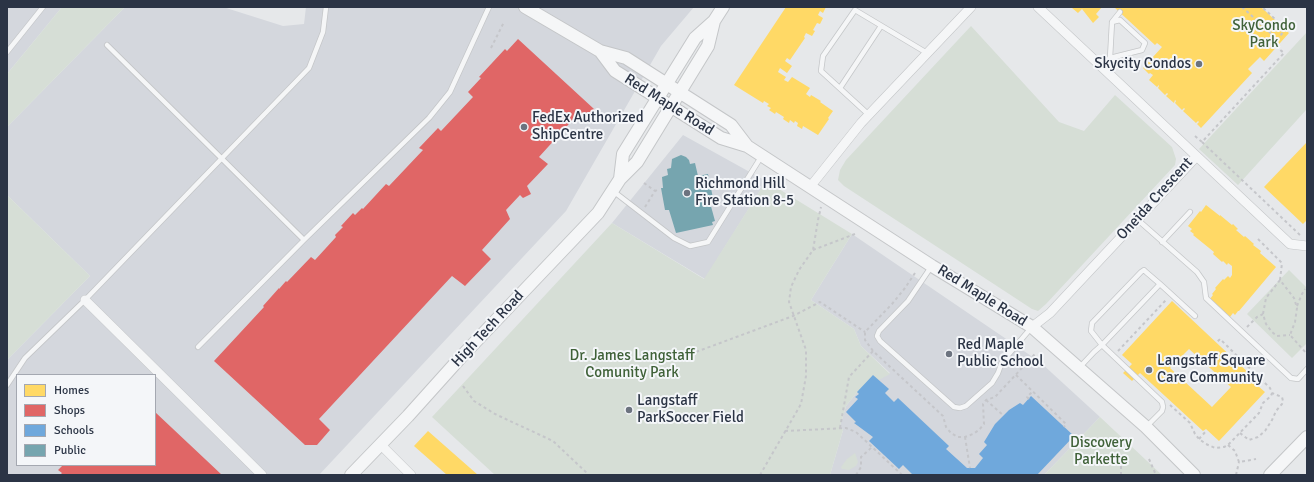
<!DOCTYPE html>
<style>
body{margin:0}
#map{position:relative;width:1314px;height:482px;overflow:hidden;background:#e6e8ea;font-family:Signika,sans-serif}
canvas{display:block}
.frame{position:absolute;inset:0;border:8px solid #2b3445;pointer-events:none}
.legend{position:absolute;left:16px;top:374px;width:140px;height:92px;box-sizing:border-box;background:#f4f6f9;border:1px solid #a4a8b1;margin:0;padding:5px 7px;list-style:none;font-size:12px;color:#2b3445}
.legend li{display:flex;align-items:center;gap:8px;height:20px}
.legend b{width:20px;border:1px solid #a4a8b1}
</style>
<div id="map">
<canvas width="1314" height="482"></canvas>
<div class="frame"></div>
<ul class="legend">
<li><b style="height:11px;background:#ffd966"></b>Homes</li>
<li><b style="height:11px;background:#e06666"></b>Shops</li>
<li><b style="height:11px;background:#6fa8dc"></b>Schools</li>
<li><b style="height:11px;background:#76a5af"></b>Public</li>
</ul>
</div>
<script>
const ctx = document.querySelector('canvas').getContext('2d');
ctx.lineJoin = 'round';
function fill(path, color) { ctx.fillStyle = color; ctx.fill(path, 'evenodd'); }
const toPath = rows => new Path2D(rows.map(r => 'M' + r).join(''));
function trace(path, color, width, dash) { ctx.strokeStyle = color; ctx.lineWidth = width; ctx.lineCap = dash ? 'butt' : 'round'; ctx.setLineDash(dash || []); ctx.stroke(path); }
function label(font, color, halo, rows, align = 'center') {
  ctx.font = font + ' Signika,sans-serif'; ctx.lineWidth = 4; ctx.setLineDash([]); ctx.textBaseline = 'middle'; ctx.strokeStyle = halo; ctx.fillStyle = color; for (const [text, x, y, turn = 0] of rows) {
    ctx.save(); ctx.translate(x, y); ctx.rotate((+turn || 0) * Math.PI / 180); ctx.textAlign = isNaN(turn) ? turn : align; if (halo) ctx.strokeText(text, 0, 0); ctx.fillText(text, 0, 0); ctx.restore();
  }
}
fill(toPath([
 [7,7,62,7,7,74],
 [125,7,223,7,283,26,304,24,306,7,694,7,661,46,566,211,319,475,7,475,7,360,90,276,7,195,7,127],
 [17,375,155,375,155,465,17,465],
 [683,135,766,181,705,279,612,223],
 [852,234,1040,362,1100,417,1044,475,830,475,843,430,840,426,846,406,858,391,890,373,861,346,854,329,811,300]
]), '#d4d7dd');
fill(toPath([
 [62,7,125,7,7,127,7,74],
 [971,26,1059,122,1084,131,1115,95,1172,147,1176,159,1175,165,1046,304,1038,311,1032,309,844,186,838,180,840,170,846,160],
 [1307,32,1307,109,1238,185,1199,149],
 [766,181,852,234,811,300,854,329,861,346,890,374,858,391,846,406,840,426,843,430,830,475,495,475,432,417,612,223,704,279],
 [7,195,90,276,7,360],
 [1289,270,1307,288,1307,343,1292,358,1247,314],
 [1100,417,1162,475,1044,475],
 [855,453,858,462,856,466,849,470,842,469,841,467,847,459]
]), '#d6ded6');
fill(toPath([
 [786,7,826,7,823,13,820,11,818,15,823,18,820,24,817,23,813,30,815,31,812,36,806,33,804,37,805,38,790,60,787,58,785,61,792,66,787,73,780,68,778,72,786,77,784,80,788,82,792,77,810,88,806,94,810,97,811,95,821,101,820,102,833,111,828,118,829,119,818,135,803,126,802,129,797,126,798,123,795,121,794,123,790,120,789,123,783,119,784,117,776,112,775,114,769,110,771,108,767,106,769,104,764,101,763,103,734,85],
 [1072,7,1102,7,1096,14,1099,17,1093,23,1082,9,1078,13,1072,8],
 [1114,7,1261,7,1289,33,1264,61,1260,57,1248,69,1252,73,1201,128,1197,124,1199,122,1198,121,1196,123,1183,111,1185,109,1184,108,1182,110,1175,103,1176,101,1175,100,1174,103,1166,96,1168,94,1167,93,1165,95,1158,88,1159,86,1159,85,1157,87,1149,80,1153,75,1150,73,1149,74,1143,68,1162,47,1157,43,1155,45],
 [1307,142,1307,220,1303,224,1264,187],
 [1206,205,1220,216,1220,215,1232,225,1233,224,1238,229,1236,230,1244,237,1245,236,1254,244,1253,245,1261,251,1260,253,1276,267,1239,311,1238,311,1235,315,1233,313,1230,317,1215,305,1216,304,1210,299,1213,295,1212,294,1216,289,1215,288,1223,279,1224,280,1228,276,1230,278,1232,275,1232,266,1228,263,1227,265,1223,261,1222,262,1213,254,1214,252,1193,235,1194,234,1190,231,1192,229,1188,226,1200,211,1201,212],
 [1172,301,1253,377,1251,380,1265,392,1219,441,1206,429,1203,431,1140,373,1132,381,1123,373,1132,364,1122,355],
 [1189,349,1231,387,1212,407,1170,368],
 [428,431,478,475,447,475,414,446]
]), '#ffd966');
fill(toPath([
 [518,39,594,109,586,118,577,115,539,157,548,164,527,186,531,194,523,198,520,195,506,210,510,219,482,250,491,259,465,286,452,276,319,419,330,430,317,445,305,445,214,361,264,307,263,306,279,288,279,289,286,281,287,282,311,257,315,260,336,237,335,235,343,227,341,226,353,213,355,215,362,208,363,209,386,184,389,186,423,150,419,148,438,128,441,131,473,97,468,92,481,78,479,77,505,49,507,51],
 [155,412,222,475,60,475,62,473,58,470,63,465,155,465]
]), '#e06666');
fill(toPath([
 [873,375,889,389,885,393,894,402,898,398,949,446,946,449,967,468,975,468,983,458,979,454,987,445,984,442,995,424,1009,410,1020,403,1023,405,1031,396,1074,436,1037,475,913,475,903,465,899,469,869,441,873,437,854,423,856,422,846,412,858,399,855,397,859,394,857,392]
]), '#6fa8dc');
fill(toPath([
 [681,155,686,157,689,160,690,164,695,163,698,176,708,174,713,198,709,199,715,221,712,222,713,225,676,233,669,210,665,210,661,188,663,188,662,177,668,175,667,169,671,168,672,159]
]), '#76a5af');
const service = toPath([
 [1120,20,1145,43,1142,50,1110,58,1112,22,1120,20],
 [1112,22,1120,12],
 [107,45,304,240],
 [7,52,43,7],
 [1100,67,1110,58],
 [840,88,881,26],
 [869,115,821,71,823,56,855,10,927,53],
 [613,191,674,238,690,246,708,242,761,157],
 [1138,220,1197,272,1204,282,1206,298,1291,378,1298,379,1307,369],
 [1162,242,1190,212],
 [931,267,908,301,879,331,877,336,880,341,954,407,960,408,966,406,992,383,998,373,1002,362,1031,328],
 [1160,284,1195,316],
 [198,347,304,240,429,118,450,92,489,7],
 [1079,368,1094,352,1102,345,1160,284,1146,272,1144,270,1141,272,1092,323,1091,331,1102,345,1162,402,1163,407,1162,411,1147,426],
 [7,385,25,358,85,300,309,68,323,32,326,7]
]);
const minor = toPath([
 [1038,7,1290,244,1307,246],
 [810,187,861,123,971,7],
 [85,300,262,475],
 [1032,327,1050,313,1196,157],
 [380,444,411,475]
]);
const tertiary = toPath([
 [525,7,600,51,626,58,731,125,747,146],
 [600,51,615,71,721,138,747,146,932,266,1032,327,1146,427,1194,475],
 [620,179,623,154,695,38,714,21,723,7],
 [351,475,408,416,461,357,598,213,620,179,637,162,708,46,714,21],
 [1270,475,1307,437]
]);
trace(service, '#c4c6c8', 6);
trace(minor, '#c4c6c8', 10);
trace(tertiary, '#c4c6c8', 14);
trace(toPath([
 [1242,7,1275,37],
 [491,48,504,22],
 [1195,136,1202,142,1284,53,1273,44,1286,29,1262,7],
 [1202,142,1300,235],
 [644,183,655,191],
 [645,207,655,191,659,189],
 [1258,239,1282,263,1280,280,1294,298,1297,308,1295,322,1290,335,1307,354],
 [813,250,855,234],
 [915,273,905,288,892,304,865,332,865,340,873,351,943,416,946,427,951,433,958,437,965,437,973,434,979,430,984,424,983,404,986,400,995,397,1035,354],
 [1280,280,1266,298,1263,314,1266,324,1272,332,1277,336,1290,335],
 [1297,306,1302,294,1305,289],
 [1247,327,1257,317,1263,314],
 [1118,351,1166,300],
 [685,356,793,316,820,302,865,332],
 [1016,375,1066,424,1064,427],
 [463,386,474,401,495,414,553,441,589,475],
 [1029,399,1027,397,1033,391],
 [986,400,1003,415],
 [1170,405,1190,423,1195,434,1199,439,1206,444,1215,448,1224,447,1228,445,1259,413,1263,403,1271,396,1272,393,1270,388,1220,339,1217,342],
 [840,428,849,377,873,351],
 [785,431,846,428,856,432,902,475],
 [1240,433,1249,440,1258,437,1265,431,1272,420,1276,411,1282,404,1283,401,1282,397,1272,393],
 [965,437,970,468],
 [1199,439,1207,430],
 [1228,445,1235,451,1239,462,1256,459],
 [1121,454,1121,475],
 [1149,459,1156,475],
 [760,475,801,404,806,376,806,350,789,302,791,287,799,270,813,250,818,220,821,207],
 [856,475,861,467,861,457,872,447],
 [1236,475,1239,462]
]), '#c5c6ca', 2, [3, 3]);
trace(service, '#f5f6f7', 4.5);
trace(minor, '#f5f6f7', 9);
trace(tertiary, '#f5f6f7', 12);
for (const [x, y, r, color] of [
 [1199,64,4,"#6c737f"],
 [524,127,4,"#6c737f"],
 [687,193,4,"#6c737f"],
 [949,354,4,"#6c737f"],
 [1149,370,4,"#6c737f"],
 [629,410,4,"#6c737f"]
]) { const dot = new Path2D(); dot.arc(x, y, r, 0, 2 * Math.PI); ctx.fillStyle = color; ctx.fill(dot); trace(dot, '#f4f6f9', 1.5); }
label('15px', '#3f6138', '#f4f6f9', [
 ["SkyCondo",1264,26],
 ["Park",1264,43],
 ["Dr. James Langstaff",632,356],
 ["Comunity Park",632,373],
 ["Discovery",1101,443],
 ["Parkette",1101,460]
]);
label('15px', '#2b3445', '#f4f6f9', [
 ["Skycity Condos",1191,64,"right"],
 ["FedEx Authorized",532,118],
 ["ShipCentre",532,135],
 ["Richmond Hill",695,184],
 ["Fire Station 8-5",695,201],
 ["Red Maple",957,345],
 ["Public School",957,362],
 ["Langstaff Square",1157,361],
 ["Care Community",1157,378],
 ["Langstaff",637,401],
 ["ParkSoccer Field",637,418]
], 'left');
label('15px', '#2b3445', '#f4f6f9', [
 ["Red Maple Road",669,105,32],
 ["Oneida Crescent",1155,199,-48],
 ["Red Maple Road",982,296,32],
 ["High Tech Road",488,329,-47]
]);
</script>
